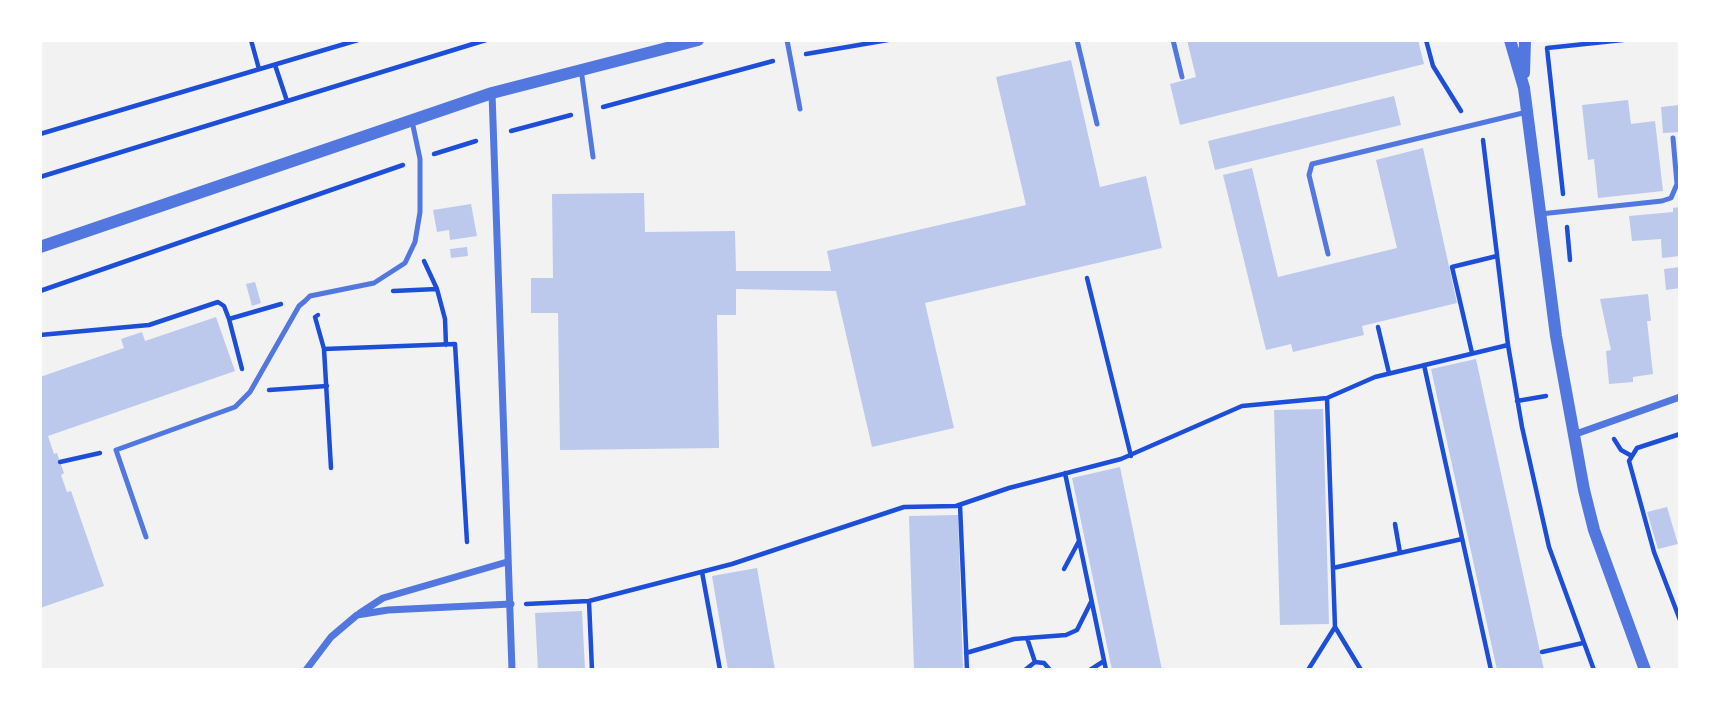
<!DOCTYPE html>
<style>
body{margin:0}
#map{position:relative;width:1720px;height:710px;overflow:hidden;background:#f2f2f2;font-family:Georgia,serif}
canvas{display:block}
.frame{position:absolute;inset:0;border:42px solid #fff;pointer-events:none}
</style>
<div id="map">
<canvas width="1720" height="710"></canvas>
<div class="frame"></div>
</div>
<script>
const ctx = document.querySelector('canvas').getContext('2d');
ctx.lineJoin = 'round';
function fill(path, color) { ctx.fillStyle = color; ctx.fill(path, 'evenodd'); }
const toPath = rows => new Path2D(rows.map(r => 'M' + r).join(''));
function trace(path, color, width, dash) { ctx.strokeStyle = color; ctx.lineWidth = width; ctx.lineCap = dash ? 'butt' : 'round'; ctx.setLineDash(dash || []); ctx.stroke(path); }
fill(toPath([
 [1187,40,1418,40,1424,64,1180,125,1170,84,1196,77],
 [1071,60,1100,187,1146,176,1162,248,925,303,954,428,872,447,836,291,736,289,736,315,717,315,719,448,560,450,558,313,531,313,531,278,553,278,552,194,644,193,645,232,735,231,736,271,831,271,827,251,1026,205,996,77],
 [1394,96,1401,125,1215,170,1208,141],
 [1628,100,1631,124,1655,121,1663,191,1598,198,1594,159,1588,160,1582,105],
 [1679,105,1680,132,1663,133,1661,107],
 [1423,148,1457,303,1362,326,1364,335,1293,352,1291,344,1266,350,1223,175,1252,168,1278,277,1397,248,1376,160],
 [471,204,477,236,450,240,449,230,437,232,433,210],
 [1680,207,1680,256,1662,258,1661,239,1632,241,1629,216,1673,212,1673,208],
 [467,247,468,256,451,258,450,249],
 [1680,267,1680,288,1666,290,1664,269],
 [255,282,261,303,252,306,246,284],
 [1648,294,1651,321,1647,321,1653,374,1633,377,1633,382,1609,384,1606,351,1611,350,1600,299],
 [216,317,235,371,48,436,54,454,57,453,64,473,61,475,67,492,71,491,104,586,40,608,40,377,124,348,121,339,142,332,145,341],
 [1476,359,1544,670,1497,670,1431,369],
 [1323,409,1329,624,1280,625,1274,410],
 [1120,467,1162,670,1112,670,1072,478],
 [1667,507,1678,544,1658,549,1647,512],
 [958,515,963,670,914,670,909,516],
 [757,568,775,670,728,670,712,576],
 [582,611,585,670,538,670,535,613]
]), '#bdc9ec');
trace(toPath([
 [251,40,259,69],
 [1426,40,1433,66,1461,111],
 [806,54,888,40],
 [275,65,287,101],
 [603,107,773,61],
 [511,131,571,115],
 [40,134,358,40],
 [1483,140,1508,345,1522,427,1549,547,1594,670],
 [434,154,476,141],
 [40,177,486,40],
 [1563,194,1547,48,1623,40],
 [1567,227,1570,260],
 [424,261,437,289],
 [1087,278,1131,456],
 [40,291,403,165],
 [393,291,437,289,445,319,446,345],
 [318,315,315,317,324,349,331,468],
 [229,319,281,304],
 [1378,327,1389,373],
 [40,335,149,325,218,302,224,306,229,319,242,369],
 [324,349,455,344,467,542],
 [1472,353,1452,267,1497,256],
 [1424,365,1491,670],
 [269,390,327,386],
 [1327,398,1335,627,1361,670],
 [1517,401,1546,396],
 [1680,434,1637,448,1629,461,1654,552,1680,620],
 [1614,439,1621,450,1630,455],
 [60,462,100,453],
 [1065,473,1106,670],
 [960,505,967,670],
 [1395,524,1400,553],
 [1333,568,1462,539],
 [1064,569,1079,541],
 [702,572,720,670],
 [589,601,732,564,904,507,956,506,1009,488,1121,459,1242,406,1327,398,1375,377,1508,345],
 [526,604,589,601,592,670],
 [1027,638,1035,662],
 [1542,652,1583,643],
 [966,653,1014,639,1066,635,1077,630,1091,602],
 [1025,670,1035,662,1044,663,1050,670],
 [1090,670,1104,661],
 [1308,670,1335,627]
]), '#1d4ed8', 4.5);
trace(toPath([
 [787,40,800,109],
 [1077,40,1097,124],
 [1173,40,1182,77],
 [581,69,593,157],
 [1540,214,1662,201,1671,198,1677,184,1673,138],
 [1328,254,1309,175,1312,164,1527,112],
 [146,537,116,450,235,407,250,392,299,306,305,301,310,296,374,283,405,263,415,242,420,212,420,159,412,121]
]), '#5277de', 5);
trace(toPath([
 [492,93,512,670],
 [1573,435,1680,397],
 [360,613,383,598,507,562],
 [306,670,331,637,357,615,388,610,511,604]
]), '#5277de', 7);
trace(toPath([
 [1510,40,1524,88,1556,336,1584,490,1594,530,1645,670],
 [1524,73,1525,40],
 [40,247,492,93,698,40]
]), '#5277de', 12);
</script>
